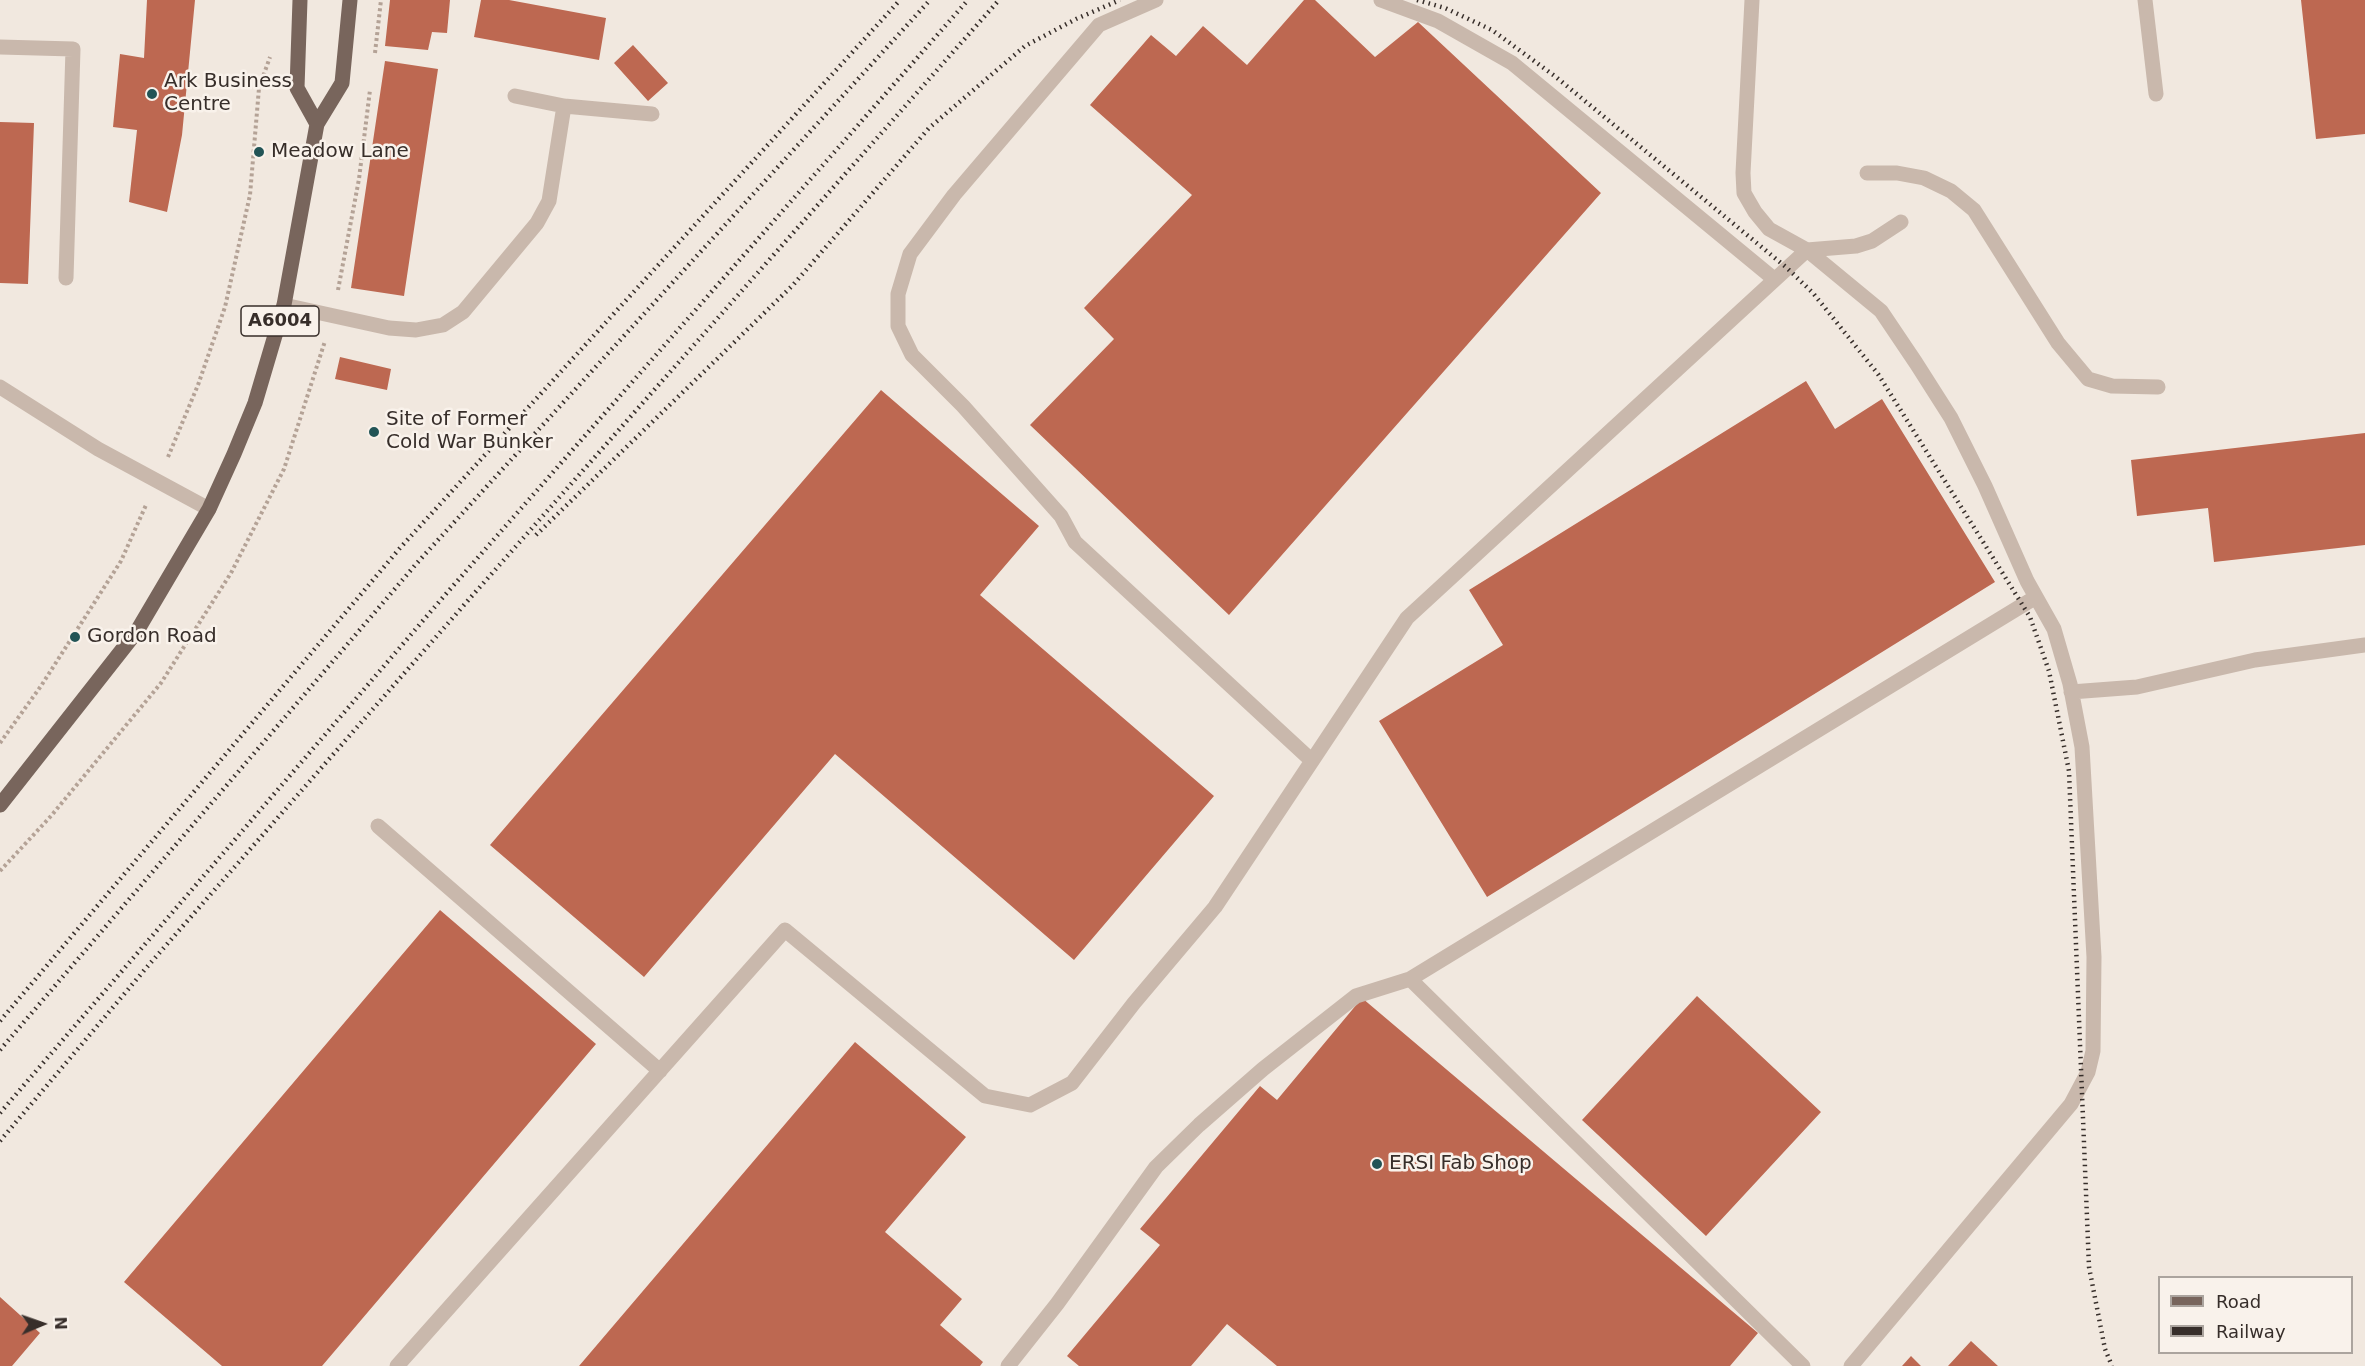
<!DOCTYPE html>
<style>
body{margin:0}
#map{position:relative;width:2365px;height:1366px;overflow:hidden;background:#f1e8df;font-family:"DejaVu Sans",sans-serif}
canvas{display:block}
.legend{position:absolute;left:2158px;top:1276px;width:195px;height:78px;box-sizing:border-box;background:#f9f2eb;border:2px solid #aba49e;margin:0;padding:8px 10px;list-style:none;font-size:18px;color:#372e2a}
.legend li{display:flex;align-items:center;gap:12px;height:30px}
.legend b{width:30px;border:2px solid #aba49e}
.north{position:absolute;left:12px;top:1294px;width:60px;height:60px;-webkit-text-stroke:4px #f9f2eb;paint-order:stroke;rotate:88deg;font-size:16px;font-weight:700;line-height:24px;text-align:center;color:#372e2a}
.north::after{content:'';display:block;margin:auto;width:21px;height:27px;background:#372e2a;clip-path:polygon(50% 0,100% 100%,50% 72%,0 100%)}
</style>
<div id="map">
<canvas width="2365" height="1366"></canvas>
<ul class="legend">
<li><b style="height:8px;background:#78655c"></b>Road</li>
<li><b style="height:8px;background:#372e2a"></b>Railway</li>
</ul>
<div class="north">N</div>
</div>
<script>
const ctx = document.querySelector('canvas').getContext('2d');
ctx.lineJoin = 'round';
function fill(path, color) { ctx.fillStyle = color; ctx.fill(path, 'evenodd'); }
const toPath = rows => new Path2D(rows.map(r => 'M' + r).join(''));
function trace(path, color, width, dash) { ctx.strokeStyle = color; ctx.lineWidth = width; ctx.lineCap = dash ? 'butt' : 'round'; ctx.setLineDash(dash || []); ctx.stroke(path); }
function label(font, color, halo, rows, align = 'center') {
  ctx.font = font + ' "DejaVu Sans",sans-serif'; ctx.lineWidth = 5; ctx.setLineDash([]); ctx.textBaseline = 'middle'; ctx.strokeStyle = halo; ctx.fillStyle = color; for (const [text, x, y, turn = 0] of rows) {
    ctx.save(); ctx.translate(x, y); ctx.rotate((+turn || 0) * Math.PI / 180); ctx.textAlign = isNaN(turn) ? turn : align; if (halo) ctx.strokeText(text, 0, 0); ctx.fillText(text, 0, 0); ctx.restore();
  }
}
fill(toPath([
 [147,0,195,0,182,135,167,212,129,202,137,130,113,127,120,54,144,58],
 [390,0,450,0,447,33,432,32,428,50,385,46],
 [481,0,509,0,606,18,599,60,474,37],
 [1304,0,1315,0,1375,57,1418,22,1601,193,1229,615,1030,425,1114,339,1084,308,1192,195,1090,105,1151,35,1176,56,1203,26,1247,65],
 [2301,0,2365,0,2365,134,2316,139],
 [633,45,668,83,648,101,614,63],
 [385,61,438,69,404,296,351,288],
 [0,122,34,123,28,284,0,283],
 [340,357,391,369,387,390,335,379],
 [1806,381,1835,429,1882,399,1995,582,1487,897,1379,721,1503,645,1469,590],
 [881,390,1039,526,980,595,1214,796,1074,960,835,754,644,977,490,845],
 [2365,433,2365,545,2214,562,2208,508,2137,516,2131,460],
 [440,910,596,1044,322,1366,222,1366,124,1282],
 [1697,996,1821,1112,1706,1236,1582,1120],
 [1362,998,1758,1333,1730,1366,1277,1366,1227,1324,1191,1366,1079,1366,1067,1356,1160,1245,1140,1229,1260,1086,1277,1100],
 [855,1042,966,1137,885,1232,962,1299,940,1325,983,1362,980,1366,579,1366],
 [0,1297,40,1333,12,1366,0,1366],
 [1971,1341,1998,1366,1948,1366],
 [1911,1356,1921,1366,1902,1366]
]), '#bd6851');
trace(toPath([
 [375,53,381,0],
 [338,290,359,179,370,90],
 [168,457,198,385,225,307,250,195,259,88,270,57],
 [0,743,41,686,121,561,146,505],
 [0,871,51,816,161,683,231,573,284,469,325,341]
]), '#b4a296', 4, [3, 3]);
trace(toPath([
 [1156,0,1099,25,954,195,910,254,898,294,898,326,912,355,963,406,1061,516,1075,542,1311,760],
 [1381,0,1438,21,1512,63,1774,279],
 [1752,0,1743,173,1744,193,1755,212,1769,229,1807,250,1856,246,1872,241,1901,222],
 [2145,0,2156,94],
 [0,47,73,49,66,278],
 [515,96,564,106,652,114],
 [1867,173,1897,173,1924,178,1951,191,1974,210,2058,343,2088,379,2112,386,2158,387],
 [284,305,389,328,416,330,443,325,463,312,537,223,549,201,564,106],
 [0,387,98,449,209,509],
 [2071,692,2137,687,2255,660,2365,645],
 [378,826,660,1071],
 [1410,979,1803,1366],
 [397,1366,785,930,985,1096,1030,1105,1072,1083,1134,1003,1215,907,1407,618,1807,250,1881,311,1916,363,1951,418,1985,486,2027,581,2054,629,2070,684,2082,747,2094,957,2093,1051,2088,1072,2071,1104,1851,1366],
 [1008,1366,1057,1304,1156,1167,1199,1125,1263,1069,1356,996,1410,979,2036,597]
]), '#c9b8ac', 15);
trace(toPath([
 [300,0,297,88,317,124],
 [0,805,137,631,209,509,234,454,255,403,284,305,317,124,342,83,350,0]
]), '#78655c', 15);
trace(toPath([
 [1417,0,1445,8,1492,30,1556,77,1787,268,1813,293,1878,374,2030,617,2049,671,2069,771,2089,1267,2105,1349,2112,1366],
 [536,535,793,285,929,128,1025,46,1076,19,1120,0],
 [0,1021,400,548,900,0],
 [0,1050,417,563,930,0],
 [0,1113,445,595,968,0],
 [0,1141,147,967,464,605,999,0]
]), '#372e2a', 4.5, [1.5, 4.5]);
for (const [x, y, r, color] of [
 [152,94,6,"#225456"],
 [259,152,6,"#225456"],
 [374,432,6,"#225456"],
 [75,637,6,"#225456"],
 [1377,1164,6,"#225456"]
]) { const dot = new Path2D(); dot.arc(x, y, r, 0, 2 * Math.PI); ctx.fillStyle = color; ctx.fill(dot); trace(dot, '#f9f2eb', 2); }
for (const [x, y, w] of [
 [280,321,78]
]) { const box = new Path2D(); box.roundRect(x - w / 2, y - 15, w, 30, 4.5); ctx.fillStyle = '#f9f2eb'; ctx.fill(box); trace(box, '#372e2a', 1.5); }
label('bold 18px', '#372e2a', null, [
 ["A6004",280,321]
]);
label('20px', '#372e2a', '#f9f2eb', [
 ["Ark Business",164,82],
 ["Centre",164,105],
 ["Meadow Lane",271,152],
 ["Site of Former",386,420],
 ["Cold War Bunker",386,443],
 ["Gordon Road",87,637],
 ["ERSI Fab Shop",1389,1164]
], 'left');
</script>
